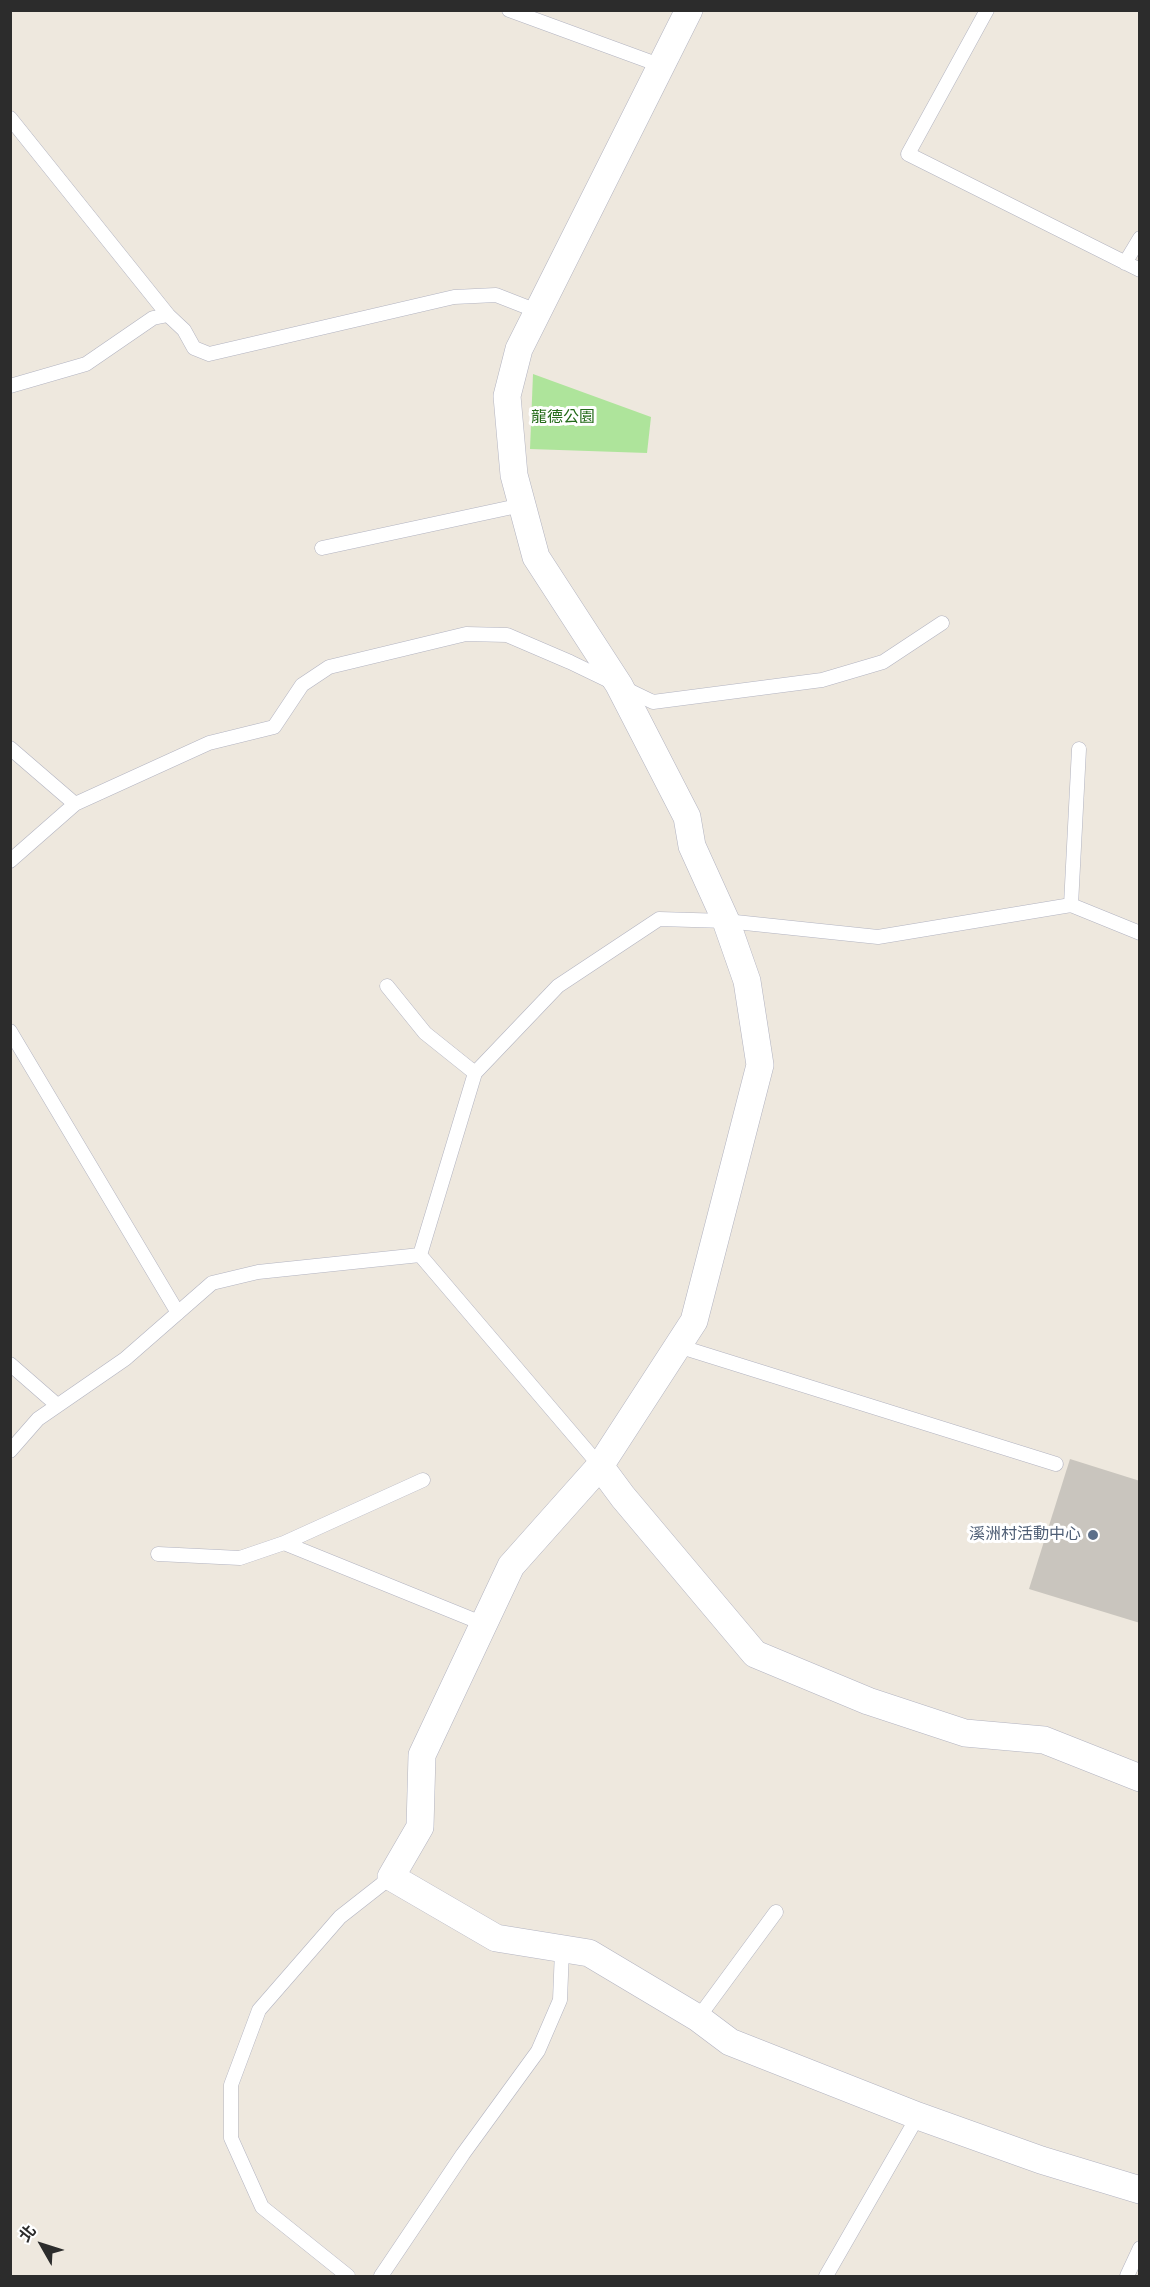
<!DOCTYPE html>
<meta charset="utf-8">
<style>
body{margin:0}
#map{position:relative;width:1150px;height:2287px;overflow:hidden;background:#eee8de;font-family:"Varela Round","Noto Sans TC",sans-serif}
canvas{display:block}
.frame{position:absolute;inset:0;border:12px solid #2c2c2c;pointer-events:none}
.north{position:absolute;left:12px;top:2215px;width:60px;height:60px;-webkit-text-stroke:4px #fff;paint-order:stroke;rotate:309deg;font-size:16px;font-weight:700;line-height:24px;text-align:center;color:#2c2c2c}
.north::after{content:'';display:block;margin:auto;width:21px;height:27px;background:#2c2c2c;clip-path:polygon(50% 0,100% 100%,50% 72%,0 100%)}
</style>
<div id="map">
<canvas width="1150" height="2287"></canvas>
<div class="frame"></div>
<div class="north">北</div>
</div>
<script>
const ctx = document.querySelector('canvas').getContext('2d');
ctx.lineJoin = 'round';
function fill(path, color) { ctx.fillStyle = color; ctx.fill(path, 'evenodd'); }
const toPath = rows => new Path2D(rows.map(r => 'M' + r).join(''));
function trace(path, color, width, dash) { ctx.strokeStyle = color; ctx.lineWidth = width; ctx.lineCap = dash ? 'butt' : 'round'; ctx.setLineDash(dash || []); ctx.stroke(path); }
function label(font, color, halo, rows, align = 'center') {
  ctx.font = font + ' "Varela Round","Noto Sans TC",sans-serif'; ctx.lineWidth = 6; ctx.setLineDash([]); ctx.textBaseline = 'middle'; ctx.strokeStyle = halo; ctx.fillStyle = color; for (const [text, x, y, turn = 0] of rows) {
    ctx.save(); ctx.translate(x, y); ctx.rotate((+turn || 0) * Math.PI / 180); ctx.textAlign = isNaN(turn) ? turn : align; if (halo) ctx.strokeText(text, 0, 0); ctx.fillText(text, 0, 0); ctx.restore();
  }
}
fill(toPath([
 [533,374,651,417,647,453,530,449]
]), '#aee49b');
fill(toPath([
 [1070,1459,1140,1481,1140,1623,1029,1589]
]), '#c9c5be');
const service = toPath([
 [509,10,662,66],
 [987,10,908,154,1140,270],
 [10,118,168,315],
 [1125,263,1140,238],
 [10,386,86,364,153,318,168,315,184,330,194,348,209,354,454,297,496,295,537,311],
 [322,548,522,505],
 [10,748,75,804],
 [10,861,75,804,209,743,274,727,302,685,329,667,466,634,507,635,570,662,653,702,822,680,883,662,942,623],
 [1071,905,1079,749],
 [387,986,425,1033,475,1073],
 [10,1031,178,1313],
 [420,1255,475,1073,558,986,659,919,726,921,878,937,1071,905,1140,933],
 [678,1346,1056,1464],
 [10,1364,57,1405],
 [10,1451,38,1419,125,1359,212,1283,258,1272,420,1255,600,1466],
 [423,1480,284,1543,484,1624],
 [158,1554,240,1558,284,1543],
 [698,2018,776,1912],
 [348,2276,262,2207,231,2138,231,2085,259,2010,340,1917,391,1877],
 [381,2276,463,2154,538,2051,560,2000,562,1950],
 [826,2276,918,2116],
 [1127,2276,1140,2248]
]);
const minor = toPath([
 [689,10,519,349,507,396,514,475,536,557,619,685,687,817,692,846,726,921,747,981,760,1065,694,1321,600,1466,511,1566,422,1755,420,1827,391,1877,496,1938,589,1953,698,2018,730,2042,918,2116,1041,2160,1140,2190],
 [600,1466,623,1497,755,1654,868,1701,965,1733,1044,1740,1140,1778]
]);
trace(service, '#b2b3c0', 15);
trace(minor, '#b2b3c0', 28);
trace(service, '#fff', 14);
trace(minor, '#fff', 27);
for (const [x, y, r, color] of [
 [1093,1535,6,"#5c6f8a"]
]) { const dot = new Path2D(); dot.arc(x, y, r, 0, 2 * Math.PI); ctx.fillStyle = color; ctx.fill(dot); trace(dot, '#fff', 2); }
label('16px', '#246b1a', '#fff', [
 ["龍德公園",563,418]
]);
label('16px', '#4e5e75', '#fff', [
 ["溪洲村活動中心",1081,1535]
], 'right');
</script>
